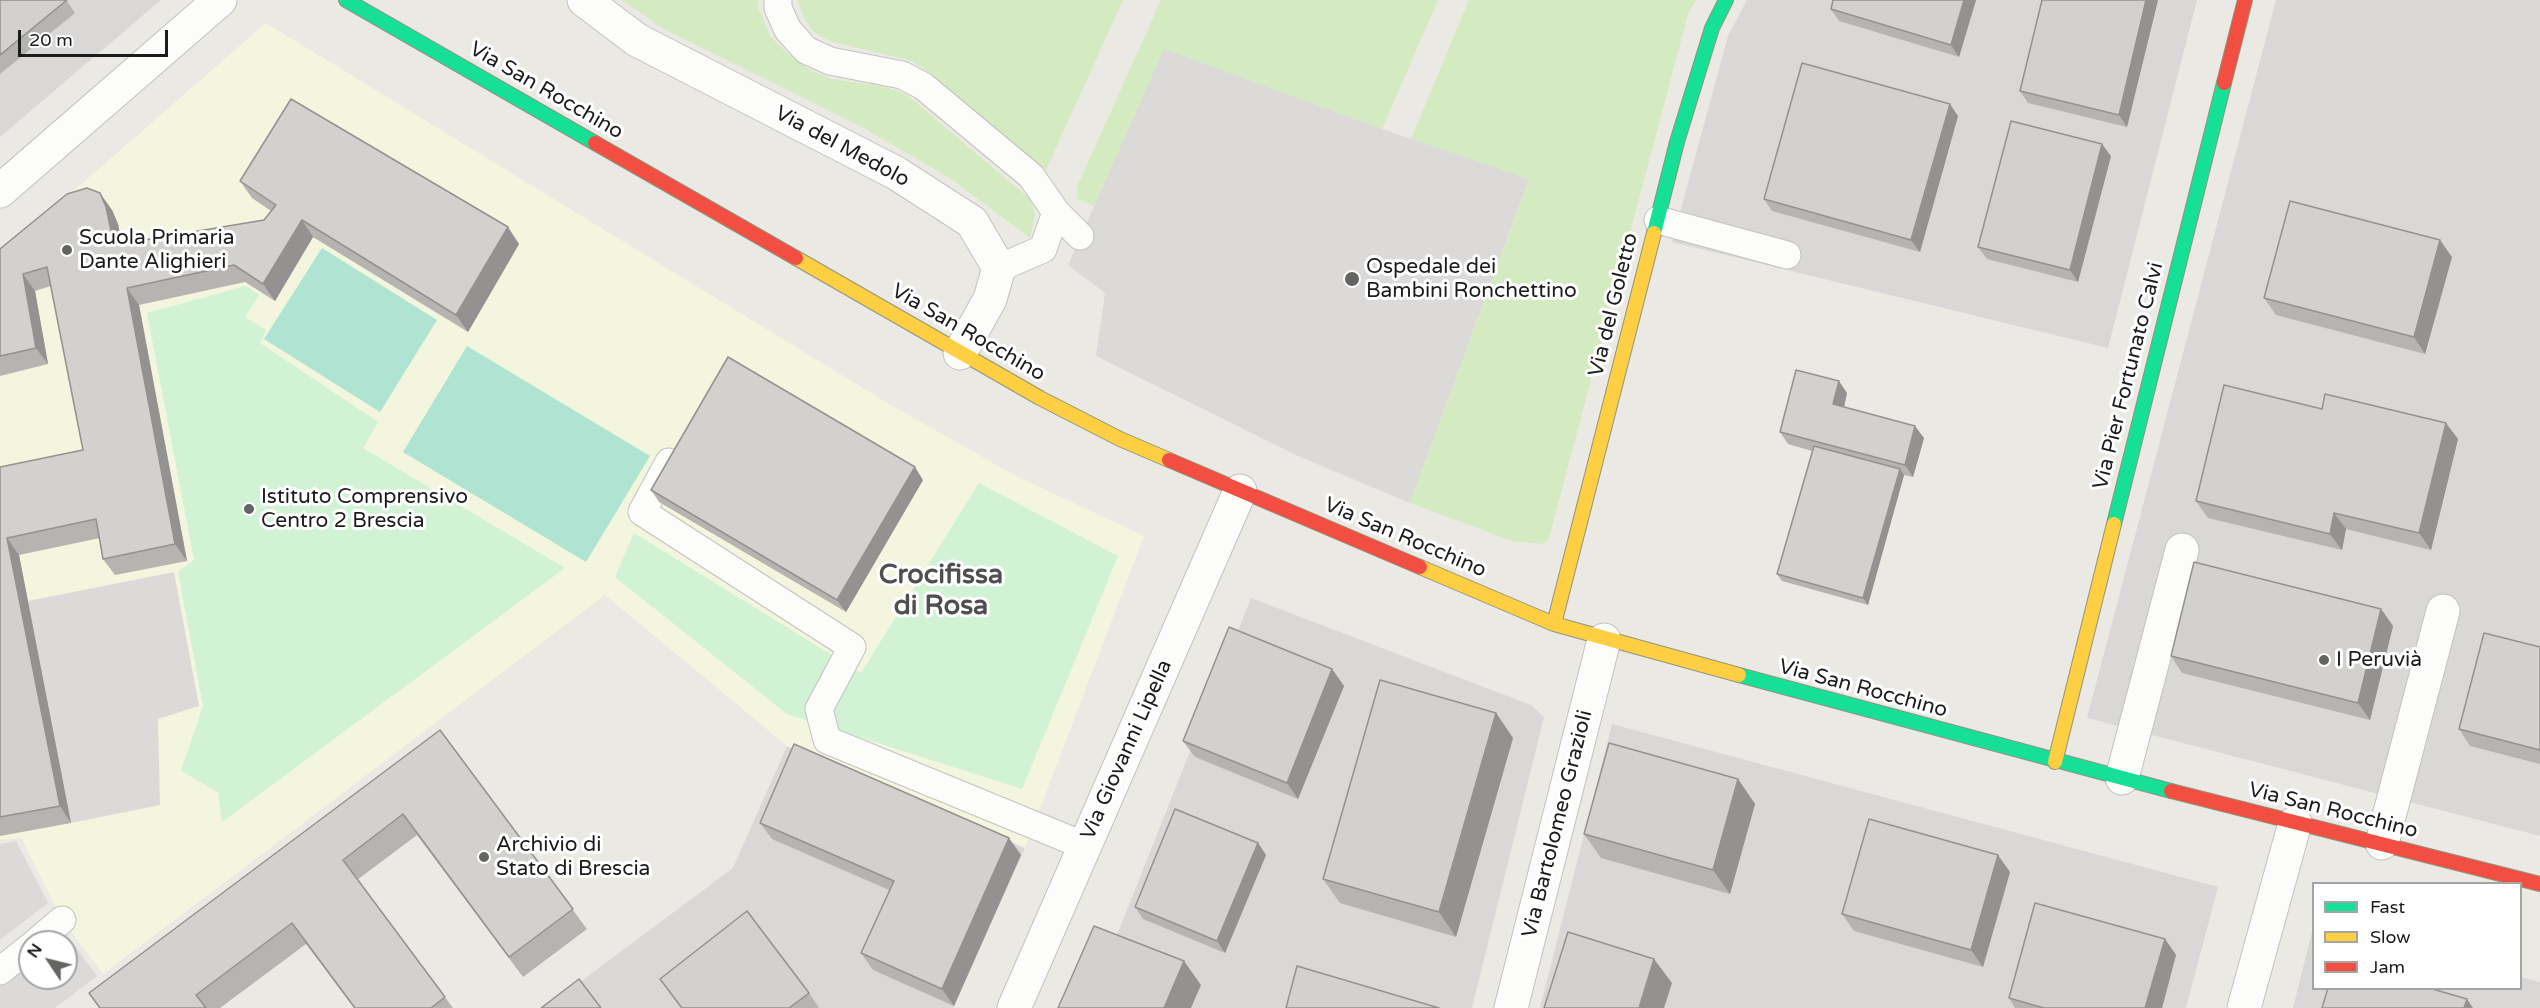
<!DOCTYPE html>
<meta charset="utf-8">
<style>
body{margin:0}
#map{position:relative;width:2540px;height:1008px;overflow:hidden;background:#ebe9e4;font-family:"Varela Round",sans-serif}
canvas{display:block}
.legend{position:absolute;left:2312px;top:882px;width:210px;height:108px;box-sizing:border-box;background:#fff;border:2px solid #a4a4a4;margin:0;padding:8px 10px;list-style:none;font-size:18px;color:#1c1c1c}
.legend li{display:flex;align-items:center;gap:12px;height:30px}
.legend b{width:30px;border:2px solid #a4a4a4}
.north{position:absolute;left:18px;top:930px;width:60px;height:60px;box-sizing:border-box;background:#fff;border:2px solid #a4a4a4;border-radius:50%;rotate:305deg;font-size:16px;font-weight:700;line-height:24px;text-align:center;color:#1c1c1c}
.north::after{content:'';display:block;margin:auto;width:21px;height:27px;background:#646462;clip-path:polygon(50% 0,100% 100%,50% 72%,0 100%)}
.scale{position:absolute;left:18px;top:30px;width:150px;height:27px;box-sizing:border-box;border:3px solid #1c1c1c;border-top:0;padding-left:8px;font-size:18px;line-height:21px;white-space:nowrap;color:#1c1c1c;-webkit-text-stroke:4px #fff;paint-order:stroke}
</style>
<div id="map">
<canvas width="2540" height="1008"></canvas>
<ul class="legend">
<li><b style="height:8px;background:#16e098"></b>Fast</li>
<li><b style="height:8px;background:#ffcf43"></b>Slow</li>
<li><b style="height:8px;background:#f24e42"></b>Jam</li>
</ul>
<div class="north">N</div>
<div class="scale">20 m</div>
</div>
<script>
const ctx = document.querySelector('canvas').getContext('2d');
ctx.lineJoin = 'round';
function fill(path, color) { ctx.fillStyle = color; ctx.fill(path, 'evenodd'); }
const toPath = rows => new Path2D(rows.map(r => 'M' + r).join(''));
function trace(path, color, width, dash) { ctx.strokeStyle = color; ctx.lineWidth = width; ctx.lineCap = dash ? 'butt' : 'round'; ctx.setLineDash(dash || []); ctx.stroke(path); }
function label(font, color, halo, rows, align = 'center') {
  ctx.font = font + ' "Varela Round",sans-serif'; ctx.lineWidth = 6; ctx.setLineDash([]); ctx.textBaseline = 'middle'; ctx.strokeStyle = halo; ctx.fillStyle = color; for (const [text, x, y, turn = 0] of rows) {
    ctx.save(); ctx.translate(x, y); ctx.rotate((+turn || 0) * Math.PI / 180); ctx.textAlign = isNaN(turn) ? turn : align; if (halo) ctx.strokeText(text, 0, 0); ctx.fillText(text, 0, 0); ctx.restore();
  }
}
fill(toPath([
 [0,0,161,0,0,137],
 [1747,0,2197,0,2108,348,1672,242,1728,36],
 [2276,0,2540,0,2540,836,2087,718],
 [1251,598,1531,705,1544,717,1472,1008,1086,1008,1111,950],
 [1612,724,2218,887,2186,1008,1540,1008],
 [787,746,1025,848,953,1008,545,1008,733,868],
 [2313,928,2314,988,2520,988,2521,977,2540,982,2540,1008,2293,1008]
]), '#dad8d6');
fill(toPath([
 [266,23,889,404,1016,476,1144,536,1025,848,787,746,605,595,103,974,62,920,21,838,0,840,0,255]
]), '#f4f5de');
fill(toPath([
 [622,0,759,0,758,7,770,36,791,57,812,71,832,79,886,87,907,95,1031,200,1035,215,1030,238,951,179,862,127,664,29],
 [797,0,1123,0,1046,170,930,73,912,61,829,41,814,32,804,18],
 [1161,0,1438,0,1382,129,1165,50,1094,206,1078,199,1077,187],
 [1469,0,1696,0,1688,14,1549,538,1544,544,1512,541,1410,503,1529,180,1411,139]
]), '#d4eac1');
fill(toPath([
 [246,286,259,295,245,317,266,330,260,343,378,422,363,448,565,568,222,822,218,792,181,771,203,706,178,572,194,560,147,313],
 [979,483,1118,556,1022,789,787,714,615,577,634,533,861,673]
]), '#d1f2d4');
fill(toPath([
 [322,248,437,320,380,412,264,339],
 [467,346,650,456,586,562,403,452]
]), '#aee4d1');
fill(toPath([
 [1164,49,1382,129,1529,179,1410,503,1298,456,1096,356,1105,293,1068,265],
 [174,572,199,706,158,719,160,805,71,823,28,601],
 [16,841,48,903,0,940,0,844],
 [59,924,97,976,55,1008,0,1008,0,971,30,947,30,978,66,978,66,942,36,942]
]), '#dbdad8');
const lane = toPath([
 [778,0,778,8,788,30,806,50,830,61,902,75,923,86,1031,176,1056,212,1043,249,999,268],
 [1056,212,1080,236],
 [1658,220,1787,255],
 [669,462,642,512,852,647,819,709,827,740,1085,846],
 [36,942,62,920],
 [0,971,30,947]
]);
const street = toPath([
 [584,0,637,40,896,173,972,222,999,268,990,299,960,353],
 [0,191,220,0],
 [2122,778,2182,550],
 [2382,843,2443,611],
 [1014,1008,1240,491],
 [1511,1008,1604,640],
 [2244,1008,2295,823]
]);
const fast = toPath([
 [346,0,595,143],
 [1654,233,1677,142,1712,28,1726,0],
 [2114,524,2224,83],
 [1739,675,2171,791]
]);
const slow = toPath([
 [796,258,1040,398,1120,439,1169,460],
 [1420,567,1554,624,1739,675],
 [1554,624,1654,233],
 [2055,762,2114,524]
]);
const jam = toPath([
 [2224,83,2245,0],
 [595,143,796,258],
 [1169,460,1420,567],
 [2171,791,2540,884]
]);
trace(lane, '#c3c2c0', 29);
trace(street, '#c3c2c0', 35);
trace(fast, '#91947c', 16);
trace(slow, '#91947c', 16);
trace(jam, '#91947c', 16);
trace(lane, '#fcfcfb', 27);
trace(street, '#fcfcfb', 33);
trace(fast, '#16e098', 14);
trace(slow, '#ffcf43', 14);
trace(jam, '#f24e42', 14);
fill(toPath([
 [0,0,66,0,75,13,0,74],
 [1976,0,1959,57,1839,21,1831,9],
 [2042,0,2158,0,2127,127,2028,103,2020,91],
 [1958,116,1920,252,1772,211,1764,199],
 [2111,156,2078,282,1987,259,1978,247],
 [240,181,519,244,468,332,313,237,275,301,245,282,139,305,187,561,115,575,103,559,100,538,19,555,71,823,0,836,0,467,83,450,51,286,35,291,48,364,0,376,0,249,112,210,118,224,122,244,264,220,271,211,252,198],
 [2452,257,2425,354,2276,315,2264,298],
 [1847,393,1844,407,1924,438,1913,477,1904,475,1868,605,1782,581,1777,574,1812,451,1788,444,1780,432],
 [2322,409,2458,439,2431,550,2346,529,2342,550,2208,518,2196,501],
 [923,480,846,612,659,502,651,490],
 [2381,609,2393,626,2370,720,2182,673,2171,656],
 [2540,647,2540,764,2470,746,2459,729],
 [1332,669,1344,686,1298,799,1195,757,1183,741],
 [1496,713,1513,738,1456,937,1340,903,1323,879],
 [440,730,587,929,523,977,417,835,357,880,453,1008,354,1008,306,944,220,1008,99,1008,89,993],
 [1738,779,1755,804,1730,894,1601,858,1584,834],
 [760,823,1021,855,954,1006,873,970,861,953,889,890,772,839],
 [1258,843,1266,855,1225,953,1143,919,1135,907],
 [2010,872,1983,967,1854,931,1842,914],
 [2165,939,2176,955,2162,1008,2015,1008,2009,998],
 [660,979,809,993,819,1008,681,1008]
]), '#b5b4b0');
fill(toPath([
 [1964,0,1976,0,1959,57,1951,45],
 [2146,0,2158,0,2127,127,2119,115],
 [1950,104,1958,116,1920,252,1911,240],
 [2102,144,2111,156,2078,282,2070,270],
 [100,193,112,210,118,224,126,262,114,245],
 [302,220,313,237,275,301,263,284],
 [508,227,519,244,468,332,456,315],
 [2440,240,2452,257,2425,354,2414,337],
 [23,274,35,291,48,364,36,348],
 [127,288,139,305,187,561,175,544],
 [1839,381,1847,393,1842,416,1833,404],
 [2446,423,2458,439,2431,550,2419,533],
 [1915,426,1924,438,1913,477,1905,465],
 [915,467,923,480,846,612,837,600],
 [1900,469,1904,475,1868,605,1863,598],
 [2334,513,2346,529,2342,550,2330,534],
 [7,538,19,555,71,823,60,806],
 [2381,609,2393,626,2370,720,2358,703],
 [1332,669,1344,686,1298,799,1287,783],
 [1496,713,1513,738,1456,937,1439,912],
 [1738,779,1755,804,1730,894,1713,870],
 [1009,838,1021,855,954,1006,942,989],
 [1258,843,1266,855,1225,953,1217,941],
 [1998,855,2010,872,1983,967,1971,950],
 [2165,939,2176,955,2162,1008,2145,1008],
 [1654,959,1672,983,1664,1008,1639,1008],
 [1184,961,1201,985,1191,1008,1164,1008],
 [2467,999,2473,1008,2464,1008]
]), '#949290');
const building = toPath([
 [0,0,67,0,0,55,0,0],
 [1833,0,1964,0,1951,45,1831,9,1833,0],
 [2042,0,2146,0,2119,115,2020,91,2042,0],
 [1802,63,1950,104,1911,240,1764,199,1802,63],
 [291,99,508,227,456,315,302,220,263,284,234,265,127,288,175,544,103,559,96,519,7,538,60,806,0,817,0,467,83,450,47,267,23,274,36,348,0,356,0,249,67,194,87,188,100,193,106,207,114,245,264,220,276,205,240,181,291,99],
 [2011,121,2102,144,2070,270,1978,247,2011,121],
 [2290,201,2440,240,2414,337,2264,298,2290,201],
 [728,357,915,467,837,600,651,490,728,357],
 [1796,370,1839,381,1833,404,1915,426,1905,465,1780,432,1796,370],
 [2224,385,2322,409,2325,394,2446,423,2419,533,2334,513,2330,534,2196,501,2224,385],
 [1814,446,1900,469,1863,598,1777,574,1814,446],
 [2194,562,2381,609,2358,703,2171,656,2194,562],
 [1229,627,1332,669,1287,783,1183,741,1229,627],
 [2484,633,2540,647,2540,750,2459,729,2484,633],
 [1380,680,1496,713,1439,912,1323,879,1380,680],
 [440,730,573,909,509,957,403,814,343,860,445,997,431,1008,355,1008,292,923,196,995,206,1008,100,1008,89,993,440,730],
 [1609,743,1738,779,1713,870,1584,834,1609,743],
 [794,744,1009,838,942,989,861,953,894,881,760,823,794,744],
 [1175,809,1258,843,1217,941,1135,907,1175,809],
 [1869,819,1998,855,1971,950,1842,914,1869,819],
 [2035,903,2165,939,2145,1008,2044,1008,2009,998,2035,903],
 [747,911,809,993,789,1008,682,1008,660,979,747,911],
 [1094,926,1184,961,1164,1008,1058,1008,1094,926],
 [1568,932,1654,959,1639,1008,1544,1008,1568,932],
 [1297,966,1439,1008,1286,1008,1297,966],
 [579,979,601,1008,541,1008,579,979],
 [2328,988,2429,988,2467,999,2464,1008,2322,1008,2328,988]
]);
fill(building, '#d3d1cd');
trace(building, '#949290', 1.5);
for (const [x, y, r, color] of [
 [67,250,6,"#646462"],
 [1352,279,8,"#646462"],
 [249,509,6,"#646462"],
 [2324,660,6,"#646462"],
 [484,857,6,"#646462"]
]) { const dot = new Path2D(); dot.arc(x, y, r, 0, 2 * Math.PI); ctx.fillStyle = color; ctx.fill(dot); trace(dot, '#fff', 2); }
label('21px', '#1c1c1c', '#fff', [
 ["Via San Rocchino",546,91,30],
 ["Via del Medolo",842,147,28],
 ["Via del Goletto",1614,305,-76],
 ["Via San Rocchino",968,333,30],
 ["Via Pier Fortunato Calvi",2129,376,-76],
 ["Via San Rocchino",1405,538,23],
 ["Via San Rocchino",1863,689,15],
 ["Via Giovanni Lipella",1127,750,-66],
 ["Via San Rocchino",2333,811,14],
 ["Via Bartolomeo Grazioli",1558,824,-76]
]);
label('21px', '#1c1c1c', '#fff', [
 ["Scuola Primaria",79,238],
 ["Dante Alighieri",79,262],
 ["Ospedale dei",1366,267],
 ["Bambini Ronchettino",1366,291],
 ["Istituto Comprensivo",261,497],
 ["Centro 2 Brescia",261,521],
 ["I Peruvià",2336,660],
 ["Archivio di",496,845],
 ["Stato di Brescia",496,869]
], 'left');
label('bold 27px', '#4f4f4f', '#fff', [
 ["Crocifissa",941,576],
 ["di Rosa",941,607]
]);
</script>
